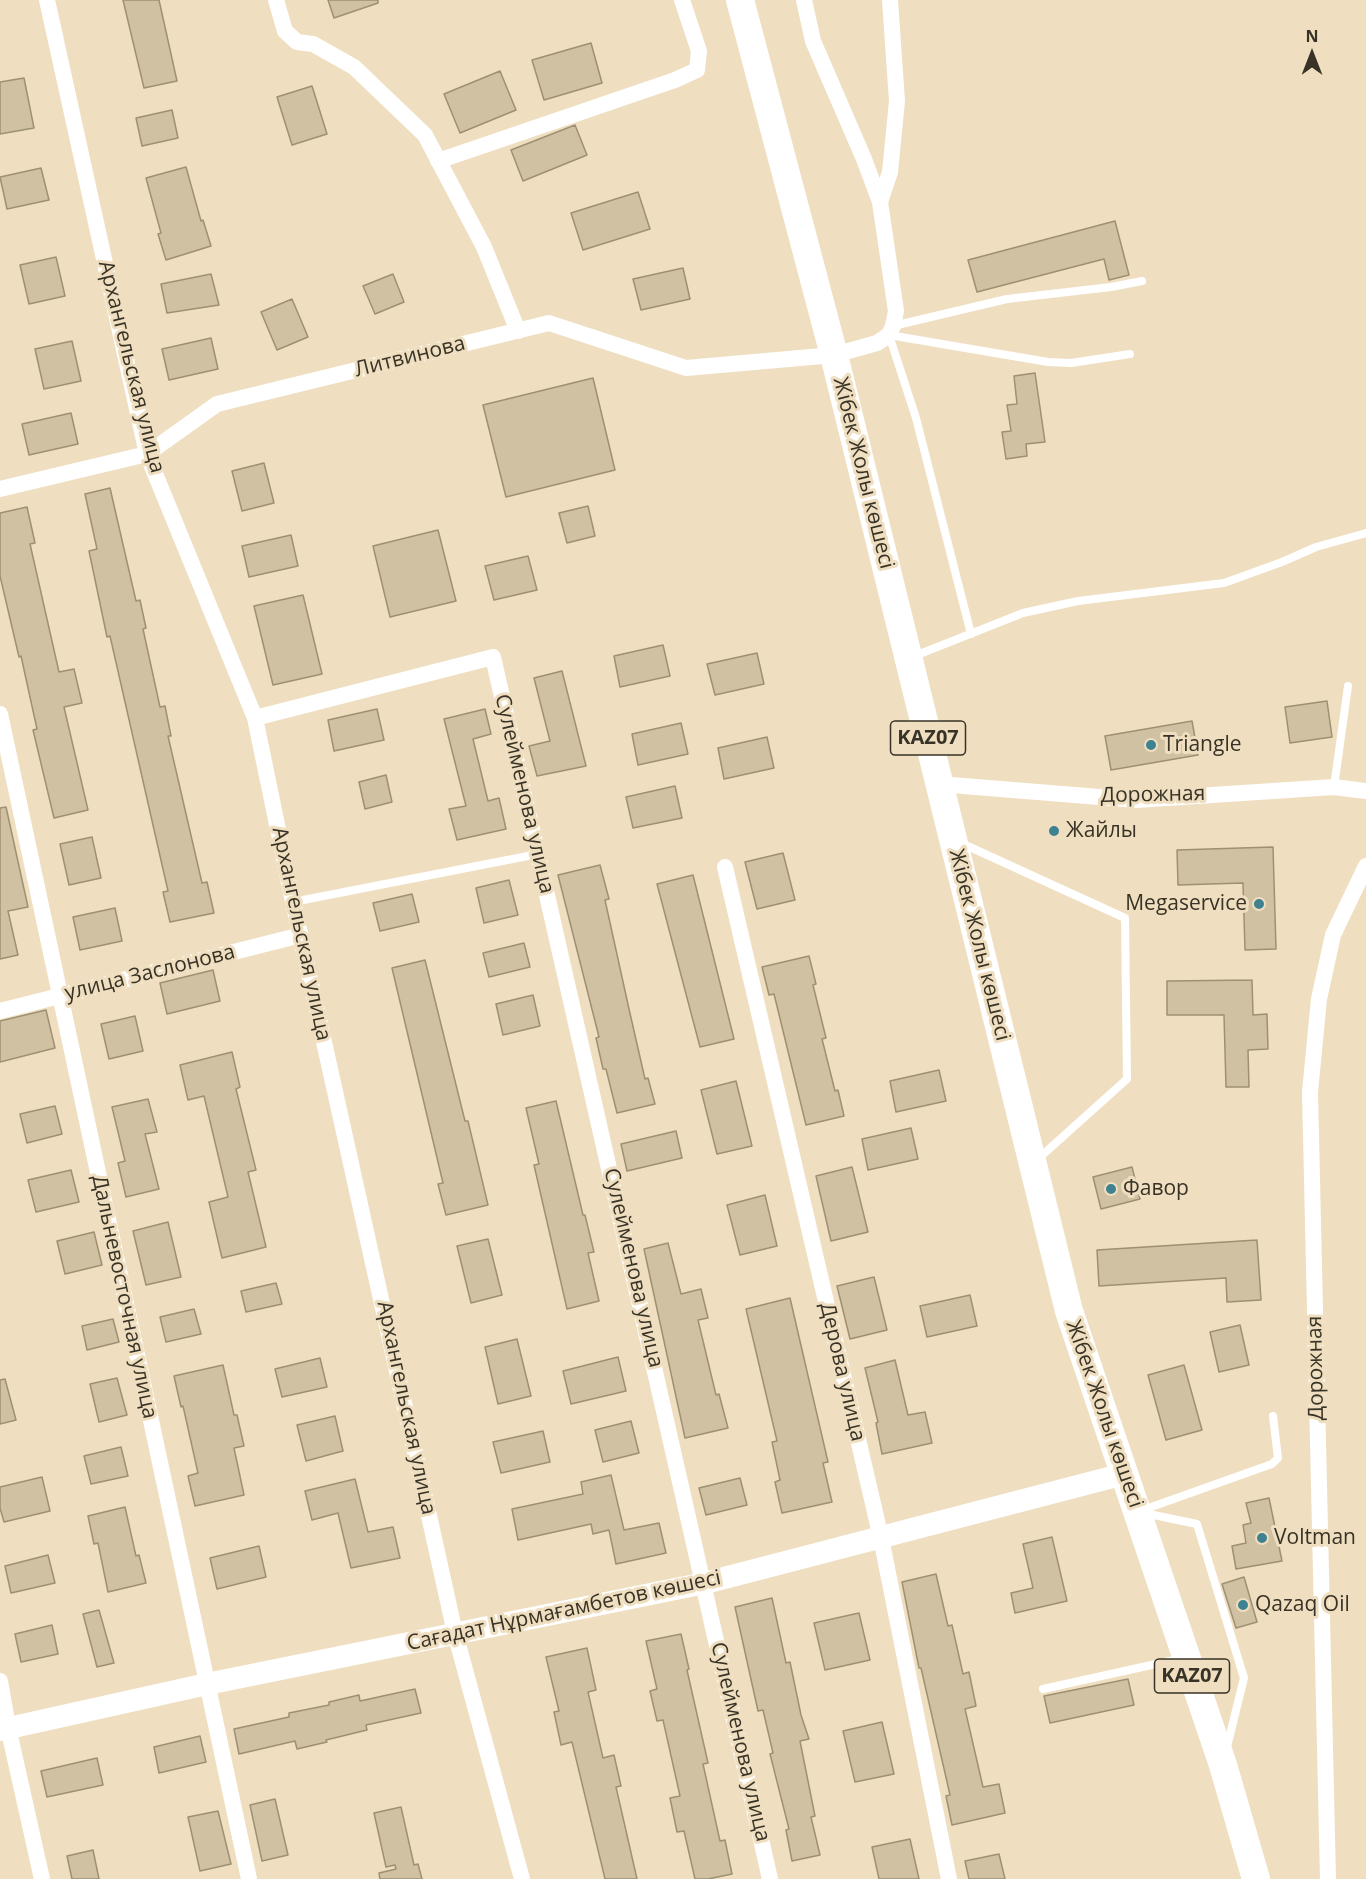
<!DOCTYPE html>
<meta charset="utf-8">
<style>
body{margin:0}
#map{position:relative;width:1366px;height:1879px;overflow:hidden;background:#efdfc0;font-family:"Open Sans",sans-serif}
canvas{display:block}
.north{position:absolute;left:1282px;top:24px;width:60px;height:60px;-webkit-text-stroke:4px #efdfc0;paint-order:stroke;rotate:0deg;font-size:16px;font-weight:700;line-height:24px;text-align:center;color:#383326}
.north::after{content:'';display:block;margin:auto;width:21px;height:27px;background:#383326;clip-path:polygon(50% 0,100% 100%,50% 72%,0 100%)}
</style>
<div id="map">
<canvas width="1366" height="1879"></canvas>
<div class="north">N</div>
</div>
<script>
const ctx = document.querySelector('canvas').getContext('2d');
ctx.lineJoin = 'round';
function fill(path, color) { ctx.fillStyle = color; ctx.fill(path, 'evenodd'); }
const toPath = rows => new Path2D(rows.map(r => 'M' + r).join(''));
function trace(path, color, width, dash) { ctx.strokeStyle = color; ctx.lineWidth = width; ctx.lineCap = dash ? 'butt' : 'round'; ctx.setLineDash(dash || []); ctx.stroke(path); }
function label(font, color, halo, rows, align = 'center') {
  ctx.font = font + ' "Open Sans",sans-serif'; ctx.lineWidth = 6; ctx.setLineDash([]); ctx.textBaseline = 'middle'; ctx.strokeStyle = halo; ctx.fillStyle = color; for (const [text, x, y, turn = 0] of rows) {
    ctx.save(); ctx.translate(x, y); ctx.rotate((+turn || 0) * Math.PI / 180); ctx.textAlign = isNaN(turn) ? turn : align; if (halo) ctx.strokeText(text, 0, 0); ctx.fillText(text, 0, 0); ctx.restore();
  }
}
const building = toPath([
 [123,0,159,0,177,81,144,88,123,0],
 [328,0,378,0,378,3,334,18,328,0],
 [591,43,602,83,544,100,532,60,591,43],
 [500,71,516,110,460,133,444,94,500,71],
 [24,78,34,128,0,134,0,82,24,78],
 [312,86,327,134,292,145,277,97,312,86],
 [172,110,178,138,142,146,136,118,172,110],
 [575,125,587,155,523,181,511,150,575,125],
 [186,167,201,221,203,220,211,246,166,260,158,234,161,233,146,178,186,167],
 [41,168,49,200,7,209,0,177,41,168],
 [638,192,650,229,583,250,571,213,638,192],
 [1115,221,1129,275,1109,280,1104,259,977,292,968,260,1115,221],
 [56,257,65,296,29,304,20,265,56,257],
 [683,268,690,299,641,310,633,279,683,268],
 [211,274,219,305,167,313,161,284,211,274],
 [393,274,404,302,375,314,363,286,393,274],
 [292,299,308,337,277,350,261,312,292,299],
 [211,338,218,369,169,380,162,349,211,338],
 [72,341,81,381,44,389,35,349,72,341],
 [1035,373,1045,442,1026,444,1027,456,1006,459,1002,432,1011,431,1007,405,1017,404,1014,376,1035,373],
 [593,378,615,470,506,497,483,405,593,378],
 [71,413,78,444,29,455,22,424,71,413],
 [264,463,274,503,242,511,232,471,264,463],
 [110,488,136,601,140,600,146,628,143,629,160,707,165,706,171,736,168,736,202,883,207,882,214,913,170,922,163,892,168,891,110,636,107,637,89,551,97,549,85,494,110,488],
 [588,506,595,536,567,543,559,513,588,506],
 [27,507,35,543,30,544,59,672,74,669,82,703,64,707,88,810,54,818,33,730,37,729,21,656,19,657,0,576,0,513,27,507],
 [438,530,456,601,390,617,373,546,438,530],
 [291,535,298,566,249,577,242,546,291,535],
 [528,556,537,590,494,600,485,566,528,556],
 [303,595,322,674,273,685,254,606,303,595],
 [663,645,670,676,620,687,614,656,663,645],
 [757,653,764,684,715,695,707,664,757,653],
 [562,671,586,766,537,776,529,746,550,741,534,678,562,671],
 [1327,701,1332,737,1290,743,1285,707,1327,701],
 [377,709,384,740,334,751,328,720,377,709],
 [485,709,491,734,473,739,488,801,499,798,506,829,457,840,449,809,466,806,444,719,485,709],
 [1192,721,1198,755,1111,770,1105,736,1192,721],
 [681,723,688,754,638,765,632,734,681,723],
 [767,737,774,768,724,779,718,748,767,737],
 [386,775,392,802,365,809,359,782,386,775],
 [675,786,682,818,633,828,626,797,675,786],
 [6,807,28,907,8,911,18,955,0,959,0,808,6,807],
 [92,837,101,878,69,885,60,844,92,837],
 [1273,847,1276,949,1245,950,1243,883,1178,885,1177,850,1273,847],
 [783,853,795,900,757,909,745,862,783,853],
 [600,865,609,899,605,900,629,1009,645,1079,648,1078,655,1104,617,1113,606,1069,603,1069,596,1038,599,1037,558,875,600,865],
 [693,875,734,1039,700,1047,657,884,693,875],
 [509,880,518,915,484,923,476,888,509,880],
 [412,894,419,922,380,931,373,903,412,894],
 [115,908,122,941,80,950,73,917,115,908],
 [524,943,530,967,489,977,483,953,524,943],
 [809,956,816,984,813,985,826,1038,822,1039,835,1091,838,1090,844,1116,806,1125,774,994,769,995,762,967,809,956],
 [425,960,465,1121,468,1121,488,1205,446,1215,438,1184,443,1183,392,968,425,960],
 [213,970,220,1001,167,1014,160,983,213,970],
 [1252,980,1253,1015,1267,1014,1268,1049,1248,1050,1249,1087,1226,1087,1224,1015,1167,1015,1167,981,1252,980],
 [533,995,540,1026,503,1035,496,1004,533,995],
 [46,1010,55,1048,0,1062,0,1021,46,1010],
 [135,1016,143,1051,109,1059,101,1024,135,1016],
 [232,1052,240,1087,236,1089,256,1170,248,1172,266,1247,222,1258,209,1202,228,1197,204,1096,188,1100,180,1065,232,1052],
 [939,1070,946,1101,896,1112,890,1081,939,1070],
 [736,1081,752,1146,717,1154,701,1090,736,1081],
 [148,1099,157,1132,145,1134,159,1189,126,1197,118,1163,125,1161,112,1107,148,1099],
 [556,1101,583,1215,585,1215,594,1252,588,1253,599,1301,567,1309,534,1165,539,1164,526,1108,556,1101],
 [55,1106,62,1134,27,1143,20,1114,55,1106],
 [911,1128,918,1159,868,1170,862,1139,911,1128],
 [676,1131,682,1158,627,1171,621,1144,676,1131],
 [852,1167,868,1232,831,1241,816,1176,852,1167],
 [1132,1167,1140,1199,1101,1209,1093,1177,1132,1167],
 [71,1170,79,1202,36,1212,28,1180,71,1170],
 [765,1195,777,1246,740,1255,727,1205,765,1195],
 [168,1222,181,1277,146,1285,133,1231,168,1222],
 [94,1232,102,1265,65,1274,57,1241,94,1232],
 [488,1239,502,1295,471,1303,457,1246,488,1239],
 [1257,1240,1261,1300,1227,1302,1226,1278,1099,1286,1097,1250,1257,1240],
 [668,1243,681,1294,701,1289,708,1318,698,1320,716,1395,719,1394,728,1428,685,1438,644,1249,668,1243],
 [874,1277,887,1330,850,1339,837,1286,874,1277],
 [276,1283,282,1304,246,1312,241,1291,276,1283],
 [970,1295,977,1326,927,1337,920,1306,970,1295],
 [790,1298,828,1462,823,1463,832,1502,782,1513,775,1482,780,1480,772,1442,777,1441,746,1309,790,1298],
 [194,1309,201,1334,166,1342,160,1317,194,1309],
 [113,1319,119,1342,87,1350,82,1326,113,1319],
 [1240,1325,1249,1365,1219,1372,1210,1332,1240,1325],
 [517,1339,531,1396,498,1404,485,1347,517,1339],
 [618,1357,626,1391,571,1404,563,1371,618,1357],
 [320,1358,327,1387,282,1397,275,1369,320,1358],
 [895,1360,908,1415,925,1412,932,1443,882,1454,876,1423,878,1422,865,1368,895,1360],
 [223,1365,234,1415,237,1415,244,1446,234,1448,244,1495,195,1506,188,1476,198,1473,183,1406,181,1407,174,1376,223,1365],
 [1184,1365,1202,1430,1166,1440,1148,1375,1184,1365],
 [117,1378,127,1415,99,1422,90,1384,117,1378],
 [5,1379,16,1420,0,1424,0,1380,5,1379],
 [335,1416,343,1451,306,1461,297,1425,335,1416],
 [631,1421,639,1453,603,1462,595,1430,631,1421],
 [543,1431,550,1462,501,1473,493,1442,543,1431],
 [121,1447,128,1476,91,1484,84,1456,121,1447],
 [611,1475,624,1530,659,1523,666,1553,616,1564,609,1530,593,1534,591,1524,518,1540,512,1509,583,1494,581,1482,611,1475],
 [42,1477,50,1511,4,1522,0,1508,0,1487,42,1477],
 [740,1478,747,1505,706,1515,699,1488,740,1478],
 [355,1479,368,1532,393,1527,400,1558,351,1568,338,1513,312,1520,305,1491,355,1479],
 [1269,1498,1282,1561,1236,1569,1232,1546,1246,1543,1243,1525,1251,1523,1246,1503,1269,1498],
 [125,1507,136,1556,139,1555,146,1583,108,1592,98,1543,94,1544,88,1516,125,1507],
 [1052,1537,1067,1601,1015,1613,1011,1593,1033,1588,1023,1544,1052,1537],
 [259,1546,266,1577,217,1589,210,1558,259,1546],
 [48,1555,55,1583,11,1593,5,1566,48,1555],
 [936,1574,948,1626,952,1625,963,1674,969,1672,976,1706,965,1709,983,1787,999,1784,1005,1813,952,1825,946,1796,950,1795,921,1668,919,1668,902,1582,936,1574],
 [1244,1577,1257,1622,1236,1628,1222,1584,1244,1577],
 [772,1598,786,1663,790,1662,801,1715,809,1739,800,1741,815,1816,811,1817,820,1855,792,1861,786,1830,789,1829,770,1754,773,1753,763,1710,758,1711,735,1607,772,1598],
 [99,1610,114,1663,97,1667,83,1614,99,1610],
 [859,1613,870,1660,825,1670,814,1623,859,1613],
 [52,1625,58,1654,21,1662,15,1634,52,1625],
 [681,1634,689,1669,687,1670,708,1763,703,1764,720,1841,725,1840,732,1874,708,1879,695,1879,684,1831,677,1832,670,1798,680,1796,663,1720,657,1721,650,1691,657,1689,646,1641,681,1634],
 [587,1648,596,1690,588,1692,603,1758,614,1755,621,1786,616,1787,637,1879,605,1879,572,1742,561,1745,554,1712,559,1711,546,1657,587,1648],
 [1128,1679,1134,1705,1050,1723,1044,1696,1128,1679],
 [415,1689,421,1713,366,1725,367,1730,326,1740,327,1742,297,1749,295,1741,239,1754,234,1729,289,1717,289,1713,329,1705,329,1702,359,1695,360,1701,415,1689],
 [882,1722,894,1774,855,1782,843,1731,882,1722],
 [200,1736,206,1762,159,1773,154,1747,200,1736],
 [97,1758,103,1785,47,1797,41,1771,97,1758],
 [275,1799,288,1855,262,1861,250,1805,275,1799],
 [401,1807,414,1865,418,1864,422,1879,380,1879,379,1873,396,1869,395,1865,386,1867,374,1813,401,1807],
 [218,1811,231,1864,200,1871,188,1817,218,1811],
 [910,1839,919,1879,879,1879,872,1847,910,1839],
 [93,1850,99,1879,72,1879,67,1856,93,1850],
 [999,1854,1005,1879,969,1879,965,1861,999,1854]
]);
fill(building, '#d0c1a2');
trace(building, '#9e9072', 1.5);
trace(toPath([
 [893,326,1007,299,1111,287,1142,281],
 [971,634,916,418,889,335,1048,362,1071,363,1130,354],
 [912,657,1023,613,1078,601,1224,583,1282,562,1316,547,1366,533],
 [1334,787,1348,686],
 [961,843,1125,918,1127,1079,1038,1159],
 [293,902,538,854],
 [1140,1511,1272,1464,1278,1458,1273,1416],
 [1144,1513,1197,1524,1244,1678,1227,1747],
 [1043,1689,1183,1658]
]), '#fff', 8);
trace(toPath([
 [47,0,147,454,255,718,293,902,455,1633,522,1879],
 [276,0,285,31,297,42,313,44,354,67,425,135,484,247,518,331],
 [438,161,675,80,697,70,699,51,682,0],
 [880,202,890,172,897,101,890,0],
 [0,489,147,454,217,404,549,323,686,368,834,355,877,343,889,335,893,326,896,311,880,202,864,159,813,41,804,0],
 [0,714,249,1879],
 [255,718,493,657,770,1879],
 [939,784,1136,800,1334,787,1366,791],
 [725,867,881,1538,949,1879],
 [0,1011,301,935],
 [0,1681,8,1727,42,1879],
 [1328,1879,1310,1092,1319,999,1333,935,1366,866]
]), '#fff', 16);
trace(toPath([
 [0,1730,207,1684,705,1583,1124,1474]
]), '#fff', 22);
trace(toPath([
 [740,0,834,355,1069,1311,1223,1765,1256,1879]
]), '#fff', 28);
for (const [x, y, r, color] of [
 [1151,745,6,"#3e8291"],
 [1054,831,6,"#3e8291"],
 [1259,904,6,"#3e8291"],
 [1111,1189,6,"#3e8291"],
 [1262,1538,6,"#3e8291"],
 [1243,1605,6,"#3e8291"]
]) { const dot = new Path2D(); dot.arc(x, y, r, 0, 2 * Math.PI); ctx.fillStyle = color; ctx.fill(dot); trace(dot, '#efdfc0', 2); }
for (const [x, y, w] of [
 [928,738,75],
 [1192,1676,75]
]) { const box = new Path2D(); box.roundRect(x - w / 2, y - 17, w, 34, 4.5); ctx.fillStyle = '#efdfc0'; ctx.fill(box); trace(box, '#383326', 1.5); }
label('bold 20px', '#383326', null, [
 ["KAZ07",928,738],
 ["KAZ07",1192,1676]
]);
label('21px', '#383326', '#efdfc0', [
 ["Литвинова",410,357,-14],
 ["Архангельская улица",131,367,76],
 ["Жібек Жолы көшесі",863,473,76],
 ["Сулейменова улица",524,794,77],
 ["Дорожная",1153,795,-1],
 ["Архангельская улица",301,934,78],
 ["Жібек Жолы көшесі",979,945,76],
 ["улица Заслонова",150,973,-14],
 ["Сулейменова улица",633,1268,77],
 ["Дальневосточная улица",124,1297,78],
 ["Дорожная",1316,1368,-91],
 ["Дерова улица",842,1372,77],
 ["Архангельская улица",406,1408,78],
 ["Жібек Жолы көшесі",1104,1414,71],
 ["Сағадат Нұрмағамбетов көшесі",564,1611,-12],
 ["Сулейменова улица",740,1742,77]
]);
label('21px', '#383326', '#efdfc0', [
 ["Triangle",1163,745],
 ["Жайлы",1066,831],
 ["Megaservice",1247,904,"right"],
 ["Фавор",1123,1189],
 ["Voltman",1274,1538],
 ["Qazaq Oil",1255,1605]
], 'left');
</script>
